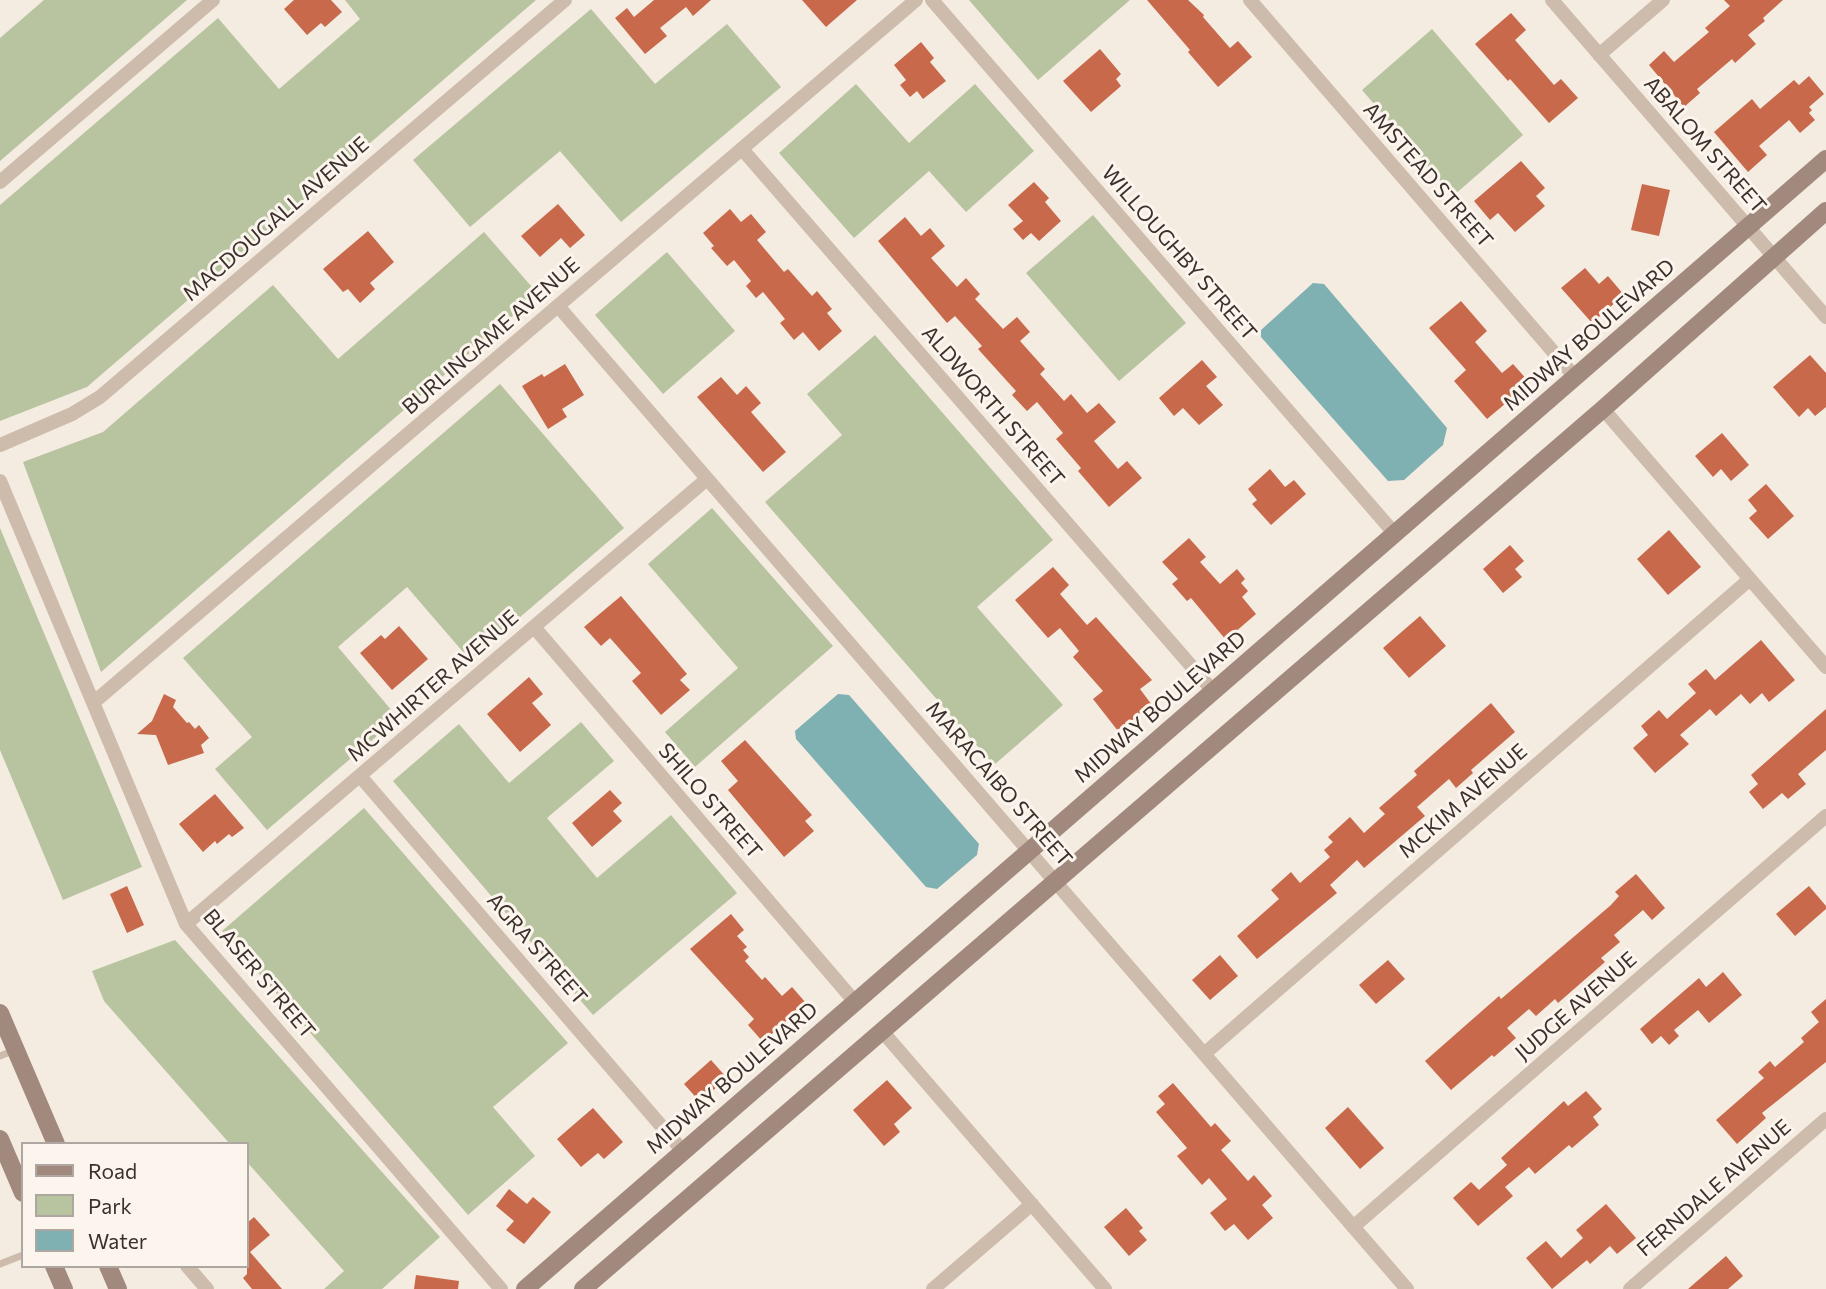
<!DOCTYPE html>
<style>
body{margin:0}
#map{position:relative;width:1826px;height:1289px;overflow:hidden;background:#f4ebe1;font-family:Commissioner,sans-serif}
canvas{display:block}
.legend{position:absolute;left:21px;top:1142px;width:228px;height:126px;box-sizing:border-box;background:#fbf5ee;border:2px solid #aea6a0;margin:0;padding:9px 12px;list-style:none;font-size:21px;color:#3b302b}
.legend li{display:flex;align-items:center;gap:14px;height:35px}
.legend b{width:35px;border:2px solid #aea6a0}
</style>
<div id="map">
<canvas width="1826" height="1289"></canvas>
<ul class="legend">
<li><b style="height:9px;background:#a18a7d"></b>Road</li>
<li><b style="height:19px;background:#b8c4a0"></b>Park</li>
<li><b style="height:19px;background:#7fb0b2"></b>Water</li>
</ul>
</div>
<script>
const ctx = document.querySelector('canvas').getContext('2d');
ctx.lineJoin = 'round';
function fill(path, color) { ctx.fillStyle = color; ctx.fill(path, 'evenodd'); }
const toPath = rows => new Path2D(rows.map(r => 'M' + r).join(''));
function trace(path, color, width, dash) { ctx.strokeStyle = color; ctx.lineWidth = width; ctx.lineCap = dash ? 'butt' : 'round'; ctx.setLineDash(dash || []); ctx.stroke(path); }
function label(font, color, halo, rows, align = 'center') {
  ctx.font = font + ' Commissioner,sans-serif'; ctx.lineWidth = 6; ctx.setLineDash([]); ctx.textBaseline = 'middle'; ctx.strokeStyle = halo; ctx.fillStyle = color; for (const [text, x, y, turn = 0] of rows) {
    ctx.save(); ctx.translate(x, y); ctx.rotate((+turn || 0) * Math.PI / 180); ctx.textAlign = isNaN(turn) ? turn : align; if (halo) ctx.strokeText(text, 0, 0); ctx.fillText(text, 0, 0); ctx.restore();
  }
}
fill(toPath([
 [44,0,187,0,0,161,0,38],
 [345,0,536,0,87,387,0,421,0,205,218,18,279,89,360,19],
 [969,0,1130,0,1038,80],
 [591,9,655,84,727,24,781,87,621,222,560,151,470,227,413,160],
 [1432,29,1523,135,1453,196,1362,90],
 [856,84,909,143,975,84,1034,151,966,212,929,171,854,238,779,153],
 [1093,215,1186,323,1119,381,1026,273],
 [484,232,538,294,101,672,23,462,103,432,273,285,338,359],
 [667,252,735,331,663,394,595,315],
 [875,335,1053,540,977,607,1063,705,994,765,765,502,842,435,807,394],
 [500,384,624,528,470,660,407,587,338,647,398,718,267,830,215,769,252,737,183,658],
 [712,508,833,646,695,767,665,732,738,668,648,564],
 [0,528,142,867,63,900,0,750],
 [581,722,614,761,547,818,597,878,671,815,737,893,593,1015,393,781,459,724,509,783],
 [364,808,568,1043,493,1107,535,1156,468,1215,222,931],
 [175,940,440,1237,382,1289,324,1289,344,1271,247,1162,247,1144,230,1144,104,1001,92,971]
]), '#b8c4a0');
fill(toPath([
 [1313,283,1324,284,1447,428,1443,445,1404,480,1388,481,1261,337,1261,330],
 [838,694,849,695,979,844,977,855,937,889,926,887,796,739,795,731]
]), '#7fb0b2');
fill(toPath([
 [294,0,331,0,342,12,325,27,321,23,307,35,284,9],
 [654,0,711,0,693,16,686,7,660,28,667,36,645,54,615,18,627,8,634,17],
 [802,0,857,0,826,27],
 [1147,0,1188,0,1204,15,1203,17,1230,48,1238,41,1252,57,1218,87,1188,52,1190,50],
 [1724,0,1783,0,1763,18,1765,21,1748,35,1756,44,1735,63,1732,59,1697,89,1700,93,1684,107,1649,65,1664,51,1674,62,1709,32,1705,28,1730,6],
 [1511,13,1526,30,1515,40,1554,85,1561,79,1578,98,1549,123,1510,79,1508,81,1475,44],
 [921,42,934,58,930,62,946,81,923,99,917,91,910,97,900,85,906,80,894,65],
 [1100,49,1121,74,1116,79,1121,86,1091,112,1063,81],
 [1809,76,1824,94,1809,107,1812,110,1809,113,1815,120,1800,133,1789,120,1759,146,1767,155,1748,172,1714,132,1752,99,1760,109,1794,80,1799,85],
 [1521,161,1545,188,1536,196,1545,206,1515,232,1498,213,1490,220,1474,201],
 [1034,182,1049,198,1045,202,1061,221,1039,241,1031,233,1023,240,1013,229,1023,221,1008,205],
 [1642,184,1670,190,1659,236,1631,230],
 [558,204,585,235,570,248,561,238,540,257,521,236],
 [730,209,741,222,751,214,766,232,757,240,784,272,788,269,812,296,817,291,832,309,827,313,842,331,819,351,803,332,794,340,780,323,785,319,763,292,756,298,746,286,751,281,734,260,727,266,711,248,714,246,703,233],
 [905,217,921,236,930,228,945,246,931,258,957,287,966,278,980,294,975,299,1003,329,1017,317,1030,332,1020,341,1045,369,1040,374,1064,401,1071,394,1087,413,1099,403,1116,422,1094,441,1118,469,1127,461,1142,478,1109,507,1078,471,1081,468,1056,439,1063,433,1037,402,1027,411,1012,395,1016,391,978,349,982,346,955,316,947,323,878,241],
 [368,231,394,262,370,283,375,289,360,303,348,289,343,292,323,269],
 [1585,268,1599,284,1608,276,1624,295,1592,323,1561,288],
 [1461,301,1487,331,1475,342,1502,373,1513,364,1530,383,1487,419,1454,381,1466,370,1429,328],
 [1810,355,1826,373,1826,407,1815,416,1808,408,1799,417,1773,387],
 [1202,360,1217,377,1206,386,1223,405,1199,425,1183,408,1174,416,1159,398],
 [565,364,584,395,562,409,567,417,548,429,522,386,542,374,544,377],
 [721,377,737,395,746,386,761,403,751,412,786,452,763,472,697,397],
 [1722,433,1749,465,1731,481,1721,469,1713,477,1695,456],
 [1270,469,1285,487,1294,480,1306,494,1271,525,1252,504,1257,500,1248,489],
 [1766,484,1794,516,1768,539,1749,518,1757,511,1748,500],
 [1669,530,1701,567,1668,595,1637,559],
 [1189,538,1206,557,1200,562,1220,584,1237,569,1245,579,1241,583,1248,591,1242,597,1256,614,1226,640,1191,598,1187,601,1172,584,1178,579,1162,562],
 [1510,545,1524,561,1515,569,1522,577,1503,593,1483,569],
 [1053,567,1069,585,1060,594,1087,625,1096,617,1152,680,1140,689,1152,705,1118,731,1093,699,1103,691,1073,657,1079,651,1060,628,1048,638,1015,600],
 [621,596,687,674,680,680,690,690,661,715,632,681,641,673,610,638,601,646,584,627],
 [1420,616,1446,646,1409,678,1383,648],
 [399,626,428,659,392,690,360,653,381,635,385,639],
 [1761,640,1795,680,1769,702,1762,693,1750,704,1741,694,1716,716,1710,709,1680,735,1689,744,1655,773,1633,748,1648,735,1641,726,1659,710,1667,719,1696,693,1688,684,1706,669,1715,680],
 [529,677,543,694,532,703,551,725,520,752,487,714],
 [164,694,176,700,173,707,187,723,189,722,195,729,199,725,209,738,201,745,204,753,168,765,156,735,137,734,152,721],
 [1491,703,1515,732,1471,770,1473,773,1456,788,1449,779,1417,807,1425,816,1364,868,1357,860,1330,885,1337,893,1257,959,1237,936,1279,899,1271,890,1291,872,1300,883,1330,857,1324,850,1333,842,1328,837,1350,817,1364,833,1385,814,1379,808,1417,775,1414,771],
 [1826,709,1826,750,1798,774,1806,784,1788,799,1782,793,1763,809,1749,792,1758,784,1751,775],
 [745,740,812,815,805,821,814,831,784,857,728,790,738,781,721,761],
 [610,790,622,803,613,811,622,821,592,847,572,823],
 [215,794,244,828,232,837,229,834,217,844,215,841,203,852,179,824],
 [1636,874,1665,908,1652,920,1643,910,1614,935,1620,942,1601,958,1605,962,1558,1003,1555,999,1536,1016,1529,1009,1507,1028,1516,1038,1494,1057,1492,1055,1451,1090,1425,1061,1499,996,1501,999,1611,905,1619,896,1615,892],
 [127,886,144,925,127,933,110,894],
 [1809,886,1826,906,1826,909,1795,936,1776,914],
 [731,914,744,930,737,936,747,947,743,950,749,957,745,961,762,980,765,977,782,996,792,987,806,1003,763,1042,748,1025,754,1019,690,949],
 [1220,955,1238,976,1210,1000,1192,980],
 [1388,960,1405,979,1376,1004,1359,985],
 [1723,972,1742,995,1709,1023,1698,1010,1674,1030,1679,1036,1669,1045,1661,1036,1652,1044,1640,1029,1699,978,1706,987],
 [1826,999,1826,1062,1762,1113,1766,1118,1737,1144,1716,1120,1764,1078,1758,1072,1770,1061,1775,1067,1804,1042,1801,1038,1819,1022,1811,1012],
 [711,1060,727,1078,700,1102,684,1084],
 [887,1080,912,1108,894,1124,900,1132,884,1146,853,1110],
 [1173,1083,1211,1127,1215,1123,1231,1141,1221,1150,1248,1181,1254,1175,1272,1196,1262,1205,1273,1218,1248,1240,1234,1224,1225,1231,1210,1213,1227,1199,1209,1178,1202,1185,1177,1156,1187,1148,1156,1112,1165,1104,1158,1096],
 [1586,1091,1602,1109,1593,1117,1599,1125,1572,1148,1569,1145,1535,1174,1529,1167,1505,1187,1513,1196,1478,1226,1453,1198,1471,1182,1479,1190,1507,1165,1501,1158,1564,1101,1568,1106],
 [1348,1107,1384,1148,1360,1169,1325,1128],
 [593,1108,623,1142,604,1159,598,1153,581,1167,557,1139],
 [509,1189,527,1204,533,1197,551,1212,524,1244,506,1230,514,1221,496,1206],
 [1606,1204,1636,1238,1617,1254,1610,1246,1590,1264,1587,1260,1552,1289,1526,1258,1546,1241,1561,1258,1583,1238,1576,1230],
 [1126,1208,1143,1228,1139,1231,1147,1240,1129,1256,1104,1227],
 [254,1217,270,1235,250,1252,282,1289,252,1289,243,1278,247,1274,247,1223],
 [1726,1256,1743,1276,1728,1289,1688,1289],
 [416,1275,459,1281,458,1289,414,1289]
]), '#c8694b');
trace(toPath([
 [0,1056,15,1050],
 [0,1264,23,1255]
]), '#cdbbac', 7);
trace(toPath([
 [932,0,1395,534],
 [1250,0,1575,377],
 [1552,0,1826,317],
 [1599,55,1663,0],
 [742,149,1213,691],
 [0,182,213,0],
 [558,306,1407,1289],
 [1603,409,1826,667],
 [0,445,72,414,100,397,565,0],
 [0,481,186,924,501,1289],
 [534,627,855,1002],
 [93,703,916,0],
 [360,776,682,1150],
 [186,924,707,479],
 [882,1031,1105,1289],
 [1204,1054,1750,579],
 [1353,1227,1826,816],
 [187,1266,207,1289],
 [933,1289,1032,1204],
 [1630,1289,1826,1119]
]), '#cdbbac', 14);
trace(toPath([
 [0,1013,56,1144],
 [0,1139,23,1193],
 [54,1266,64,1289],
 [108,1266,118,1289],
 [525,1289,1826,159],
 [583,1289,1603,409,1826,211]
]), '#a18a7d', 18);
label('21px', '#3b302b', '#fbf5ee', [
 ["ABALOM STREET",1705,145,49],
 ["AMSTEAD STREET",1428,175,49],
 ["MACDOUGALL AVENUE",276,219,-41],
 ["WILLOUGHBY STREET",1179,253,49],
 ["MIDWAY BOULEVARD",1589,335,-41],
 ["BURLINGAME AVENUE",491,336,-41],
 ["ALDWORTH STREET",993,406,49],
 ["MCWHIRTER AVENUE",433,686,-41],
 ["MIDWAY BOULEVARD",1160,707,-41],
 ["MARACAIBO STREET",999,784,49],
 ["SHILO STREET",710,801,49],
 ["MCKIM AVENUE",1463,801,-41],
 ["AGRA STREET",537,949,49],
 ["BLASER STREET",259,974,50],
 ["JUDGE AVENUE",1576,1006,-41],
 ["MIDWAY BOULEVARD",732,1078,-41],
 ["FERNDALE AVENUE",1714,1188,-41]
]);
</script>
